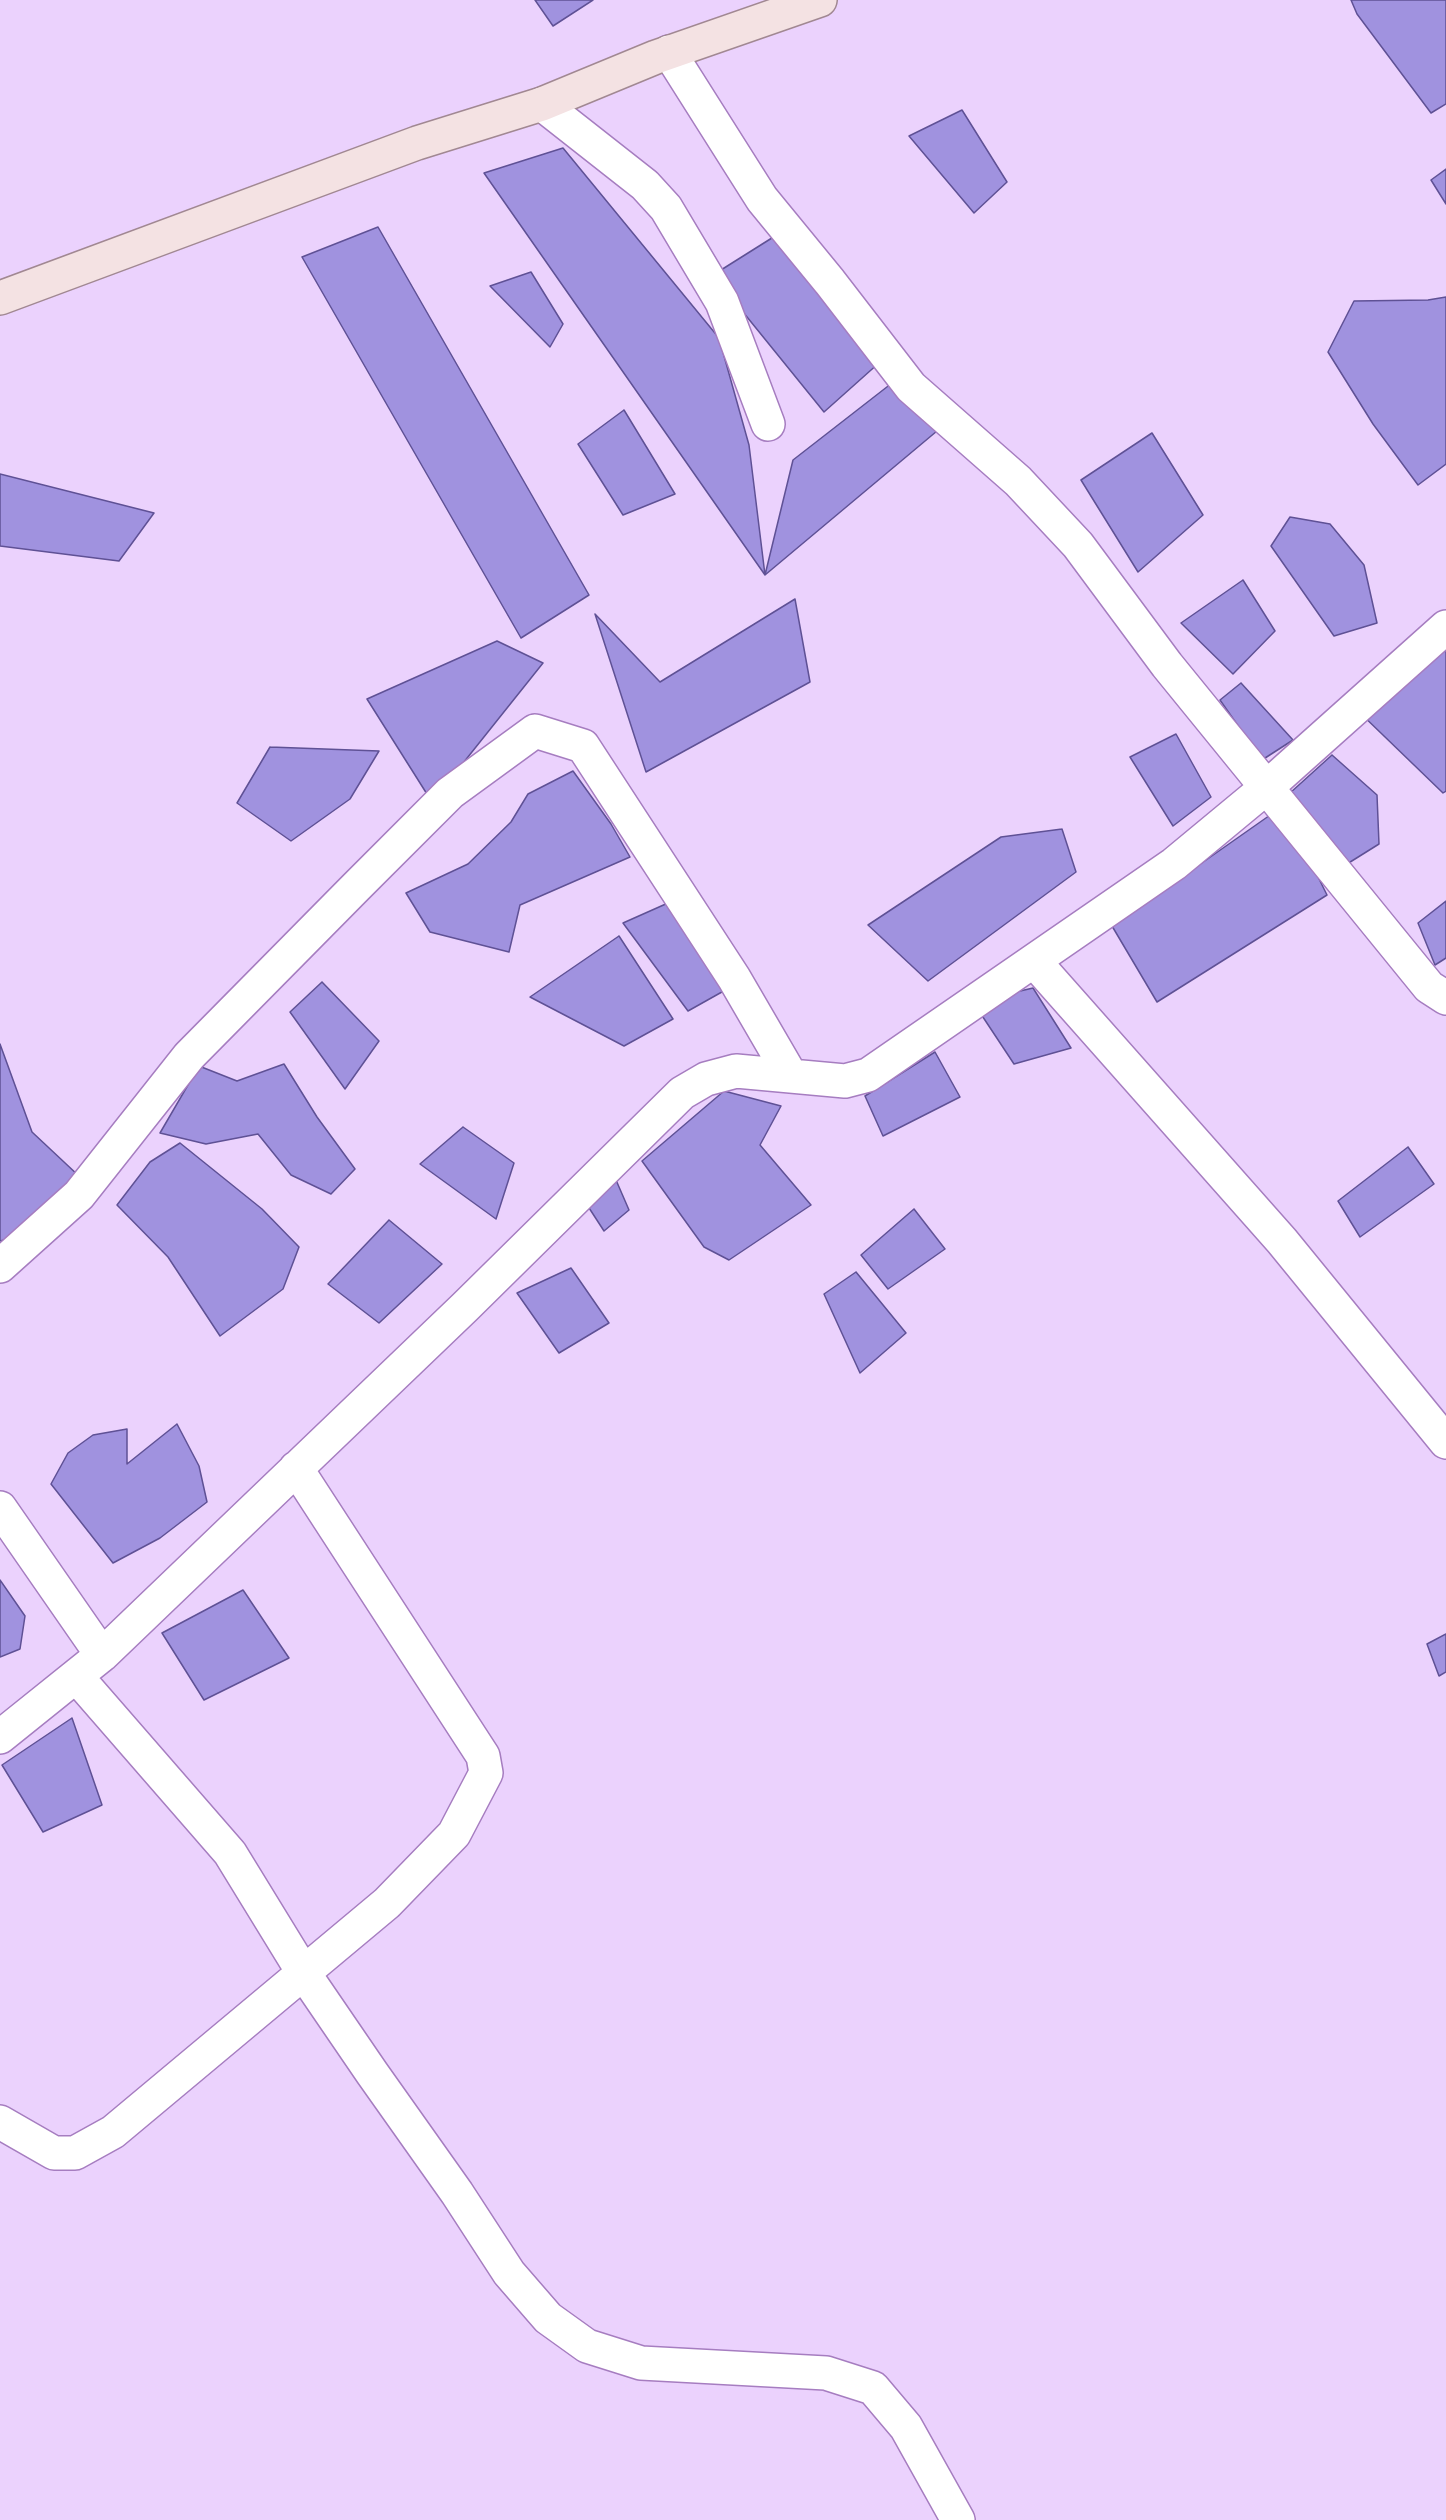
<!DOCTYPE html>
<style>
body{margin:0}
canvas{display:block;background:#ebd2fd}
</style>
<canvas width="1446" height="2520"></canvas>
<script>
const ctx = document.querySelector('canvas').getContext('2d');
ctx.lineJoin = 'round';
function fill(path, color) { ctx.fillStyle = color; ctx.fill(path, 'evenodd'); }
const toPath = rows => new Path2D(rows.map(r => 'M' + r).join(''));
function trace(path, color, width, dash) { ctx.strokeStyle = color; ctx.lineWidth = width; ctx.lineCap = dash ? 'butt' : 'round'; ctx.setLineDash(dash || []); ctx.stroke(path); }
const building = toPath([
 [535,0,593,0,553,26,535,0],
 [1351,0,1446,0,1446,104,1431,113,1357,14,1351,0],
 [962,110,1007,182,974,213,909,136,962,110],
 [563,148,719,338,749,445,765,575,484,173,563,148],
 [1446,169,1446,204,1431,180,1446,169],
 [378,227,589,595,521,638,302,257,378,227],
 [783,231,880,362,824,412,713,275,783,231],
 [531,272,563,324,550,347,490,286,531,272],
 [1446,297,1446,464,1418,485,1373,424,1328,352,1354,301,1428,300,1446,297],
 [892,383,937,431,765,575,793,460,892,383],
 [624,410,675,494,623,515,578,444,624,410],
 [1152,433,1203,515,1138,572,1081,480,1152,433],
 [0,474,154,513,119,561,0,546,0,474],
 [1290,517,1330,524,1364,565,1377,623,1334,636,1271,546,1290,517],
 [1243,580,1275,631,1233,674,1181,623,1243,580],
 [795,599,810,682,646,772,595,614,660,682,795,599],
 [1446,627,1446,791,1443,793,1355,708,1446,627],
 [497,641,543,663,432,802,367,699,497,641],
 [1241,683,1293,740,1262,760,1220,700,1241,683],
 [1176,734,1211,797,1173,826,1130,757,1176,734],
 [270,747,379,751,350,799,291,841,237,803,270,747],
 [1332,755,1377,795,1379,844,1347,864,1290,793,1332,755],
 [573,771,611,824,630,857,520,905,509,952,430,932,406,893,468,864,511,822,528,794,573,771],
 [1283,806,1327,895,1157,1002,1112,926,1283,806],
 [1062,829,1076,872,928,981,868,925,1001,837,1062,829],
 [1446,901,1446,958,1435,965,1418,923,1446,901],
 [668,903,729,988,688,1011,623,923,668,903],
 [619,936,673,1019,624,1046,530,997,619,936],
 [322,982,379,1041,345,1089,290,1012,322,982],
 [1033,988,1071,1048,1014,1064,973,1002,1033,988],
 [0,1044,32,1132,80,1177,23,1235,0,1241,0,1044],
 [935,1052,960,1097,883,1136,865,1096,935,1052],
 [284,1064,317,1117,355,1169,331,1194,291,1175,258,1134,206,1144,160,1133,199,1066,237,1081,284,1064],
 [724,1091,781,1106,760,1145,811,1205,729,1260,704,1247,642,1161,724,1091],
 [463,1127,514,1163,496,1219,420,1164,463,1127],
 [180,1143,262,1209,299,1247,283,1289,220,1336,168,1257,117,1205,150,1162,180,1143],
 [1408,1147,1434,1184,1360,1237,1338,1201,1408,1147],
 [616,1180,629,1210,604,1231,580,1194,616,1180],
 [914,1209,945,1249,888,1289,861,1255,914,1209],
 [389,1220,442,1264,379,1323,328,1284,389,1220],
 [571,1268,609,1323,559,1353,517,1293,571,1268],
 [856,1272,906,1333,860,1373,824,1294,856,1272],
 [177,1424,199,1466,207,1502,160,1538,113,1563,51,1484,68,1453,93,1435,127,1429,127,1464,177,1424],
 [0,1580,25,1616,20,1649,0,1657,0,1580],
 [243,1590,289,1658,204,1700,162,1633,243,1590],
 [1446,1634,1446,1672,1439,1676,1427,1644,1446,1634],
 [72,1718,102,1805,43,1832,2,1765,72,1718]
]);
fill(building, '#a092df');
trace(building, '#5f5195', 1.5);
const minor = toPath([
 [669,52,762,199,830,282,911,387,1018,481,1078,545,1167,665,1429,987,1446,998],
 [542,104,645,185,666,208,722,302,768,424],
 [1034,961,1282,1241,1446,1442],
 [0,1266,79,1195,189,1056,356,887,450,793,535,731,583,746,734,978,791,1076],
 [0,1508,102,1655],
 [76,1676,230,1853,303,1972,372,2073,457,2193,509,2273,548,2318,587,2346,641,2363,826,2373,873,2388,906,2427,958,2520],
 [0,1737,102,1655,465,1307,682,1093,706,1079,736,1071,845,1081,868,1075,1174,864,1267,787,1446,627],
 [0,2122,54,2153,75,2153,113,2132,387,1903,454,1834,486,1773,483,1756,296,1468]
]);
const major = toPath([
 [0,298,417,143,542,104,656,57,820,0]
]);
trace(minor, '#a67dc0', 36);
trace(major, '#a18892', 36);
trace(minor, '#fff', 33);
trace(major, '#f4e2e3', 33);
</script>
